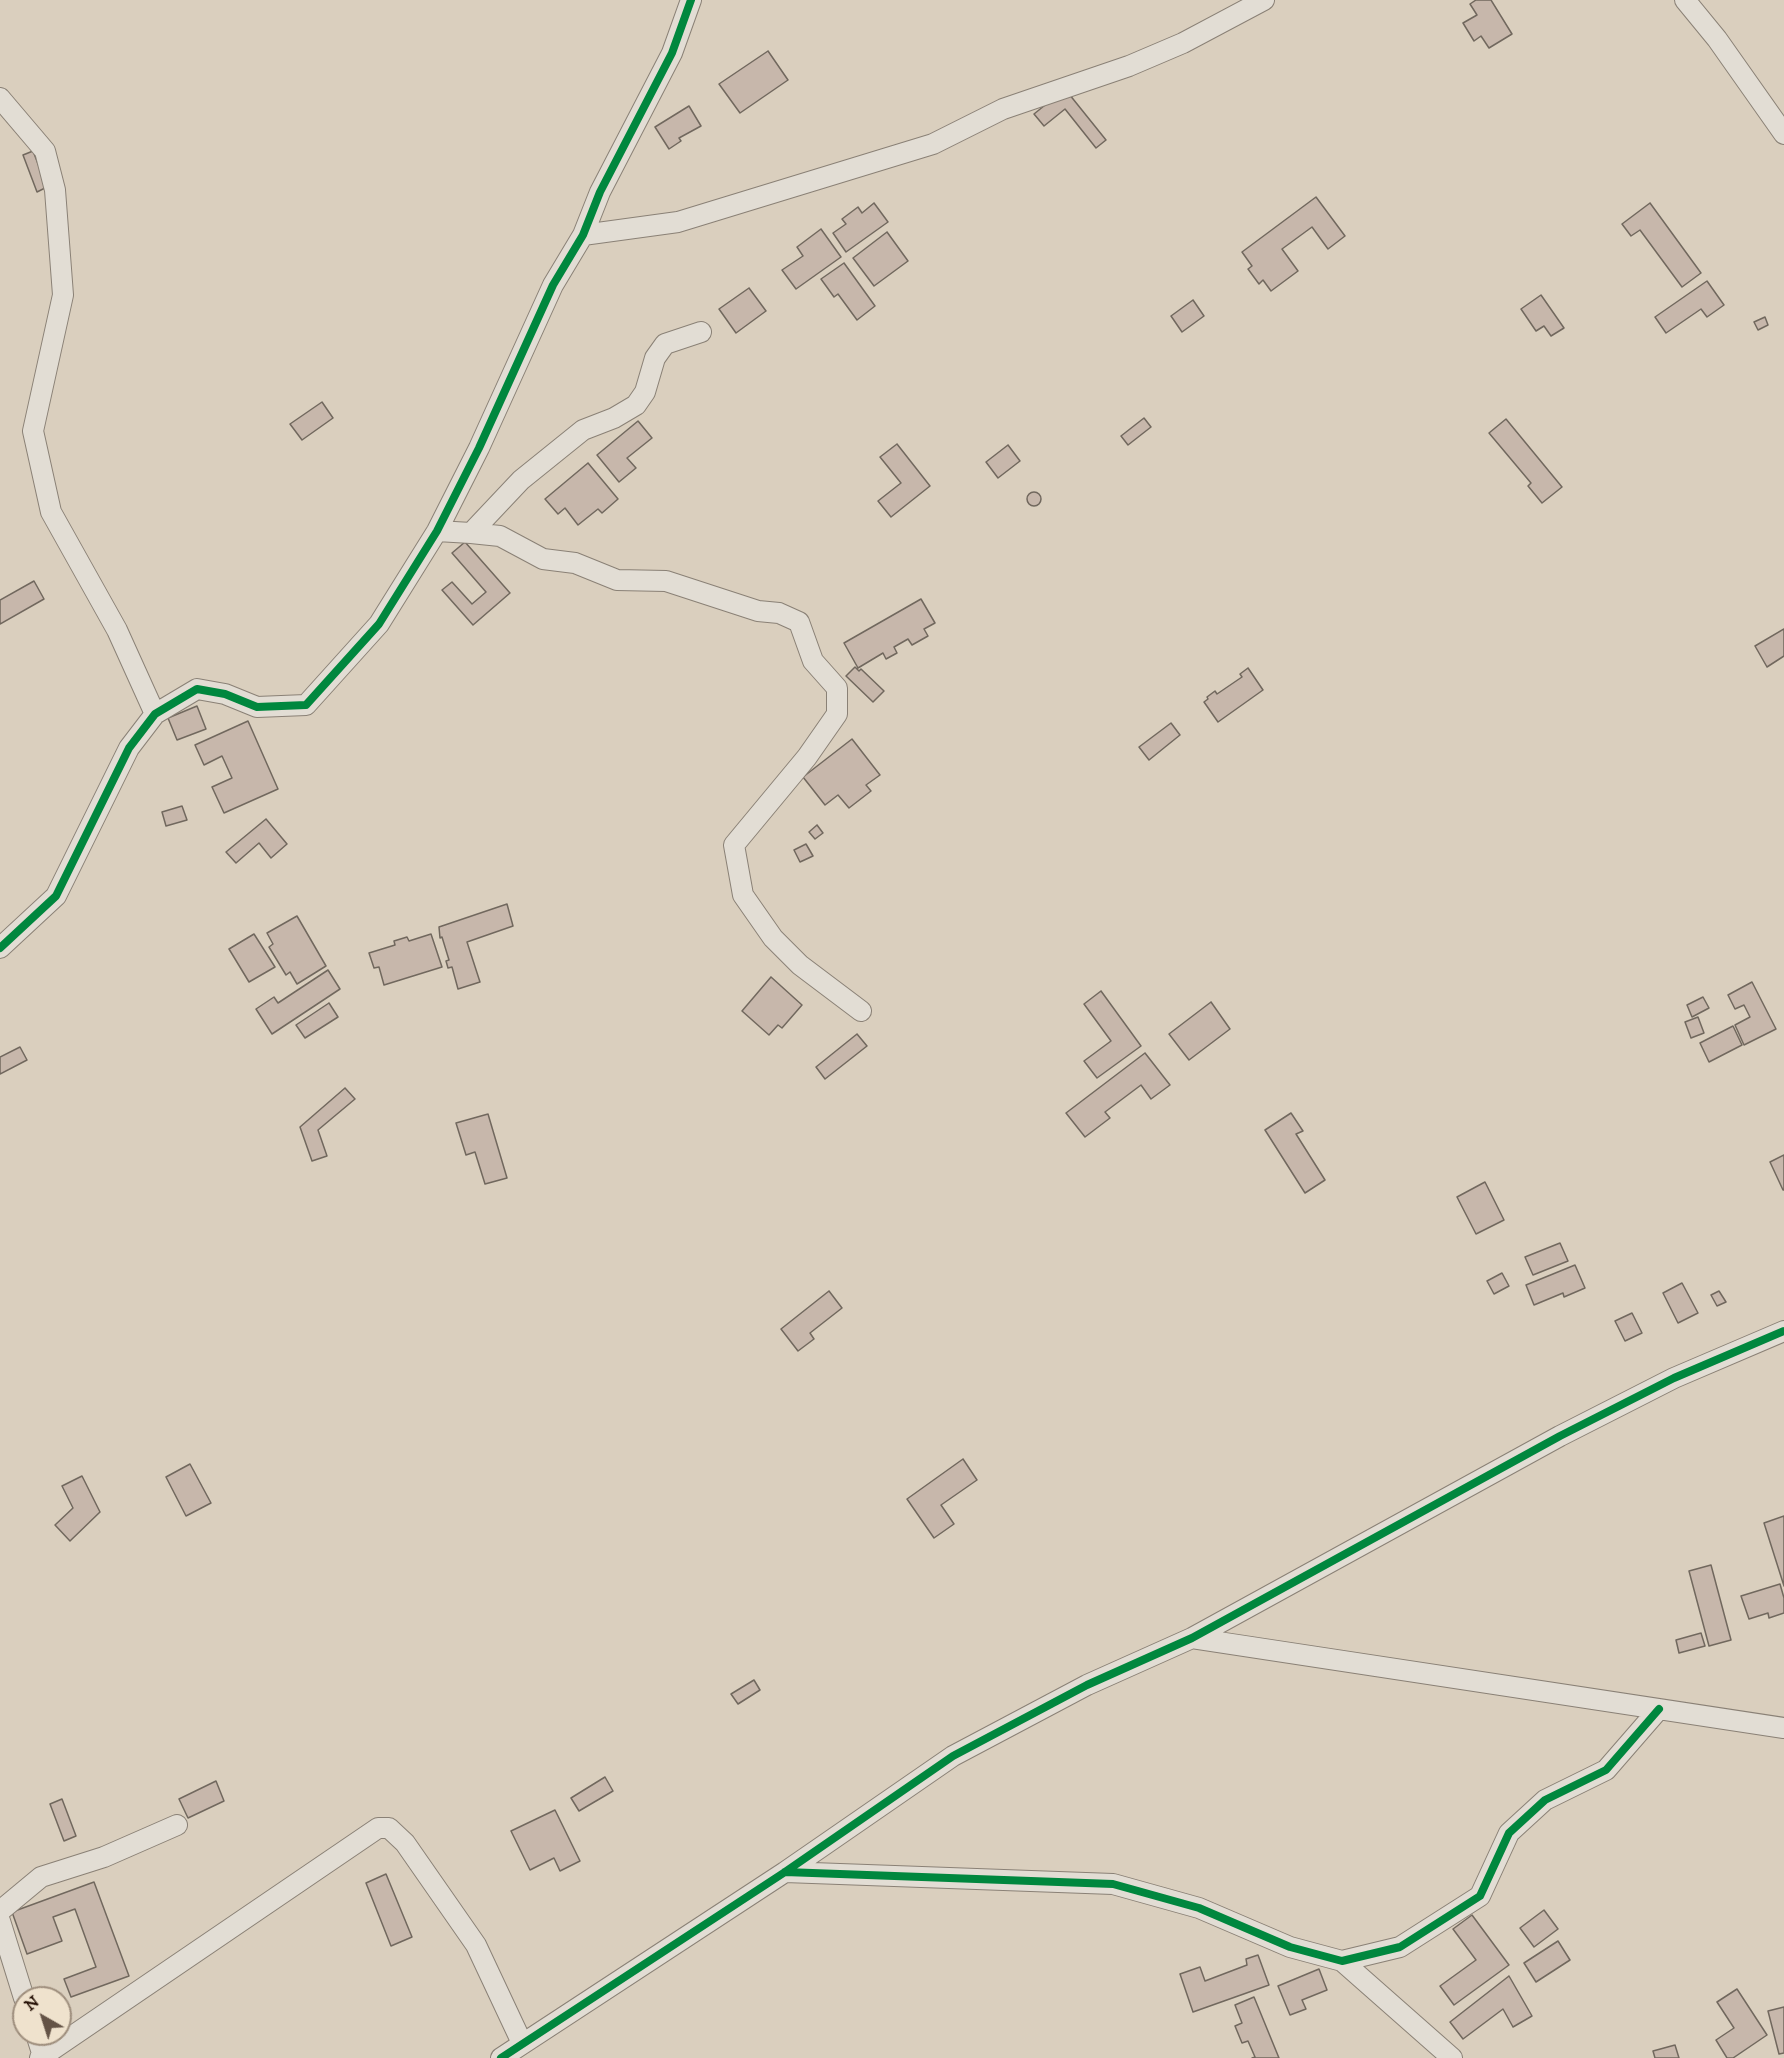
<!DOCTYPE html>
<style>
body{margin:0}
#map{position:relative;width:1784px;height:2058px;overflow:hidden;background:#dacfbe;font-family:"IM FELL DW Pica",serif}
canvas{display:block}
.north{position:absolute;left:12px;top:1986px;width:60px;height:60px;box-sizing:border-box;background:#efe2cd;border:2px solid #9e8e7d;border-radius:50%;rotate:321deg;font-size:16px;font-weight:700;line-height:24px;text-align:center;color:#251005}
.north::after{content:'';display:block;margin:auto;width:21px;height:27px;background:#645346;clip-path:polygon(50% 0,100% 100%,50% 72%,0 100%)}
</style>
<div id="map">
<canvas width="1784" height="2058"></canvas>
<div class="north">N</div>
</div>
<script>
const ctx = document.querySelector('canvas').getContext('2d');
ctx.lineJoin = 'round';
function fill(path, color) { ctx.fillStyle = color; ctx.fill(path, 'evenodd'); }
const toPath = rows => new Path2D(rows.map(r => 'M' + r).join(''));
function trace(path, color, width, dash) { ctx.strokeStyle = color; ctx.lineWidth = width; ctx.lineCap = dash ? 'butt' : 'round'; ctx.setLineDash(dash || []); ctx.stroke(path); }
const building = toPath([
 [1476,0,1491,0,1512,34,1489,48,1481,36,1474,41,1463,23,1477,15,1470,4,1476,0],
 [768,51,788,80,740,113,719,84,768,51],
 [1065,89,1106,140,1096,148,1065,109,1044,126,1034,114,1065,89],
 [689,106,701,126,679,138,681,141,669,149,655,127,689,106],
 [33,151,47,187,37,192,23,155,33,151],
 [1316,197,1345,236,1328,249,1312,227,1282,249,1298,271,1271,291,1263,280,1259,284,1248,269,1252,266,1242,252,1316,197],
 [874,203,888,222,846,252,833,233,846,224,842,219,858,207,862,213,874,203],
 [1650,203,1701,273,1682,287,1640,230,1631,236,1622,224,1650,203],
 [821,229,841,257,796,289,782,270,803,256,797,247,821,229],
 [887,232,908,261,874,286,853,258,887,232],
 [844,263,875,306,857,320,838,294,834,297,821,279,844,263],
 [1707,281,1724,305,1707,317,1701,309,1666,333,1655,317,1707,281],
 [749,288,766,311,736,333,719,309,749,288],
 [1541,295,1564,328,1551,336,1544,326,1536,331,1521,309,1541,295],
 [1193,300,1204,316,1182,332,1171,316,1193,300],
 [1765,317,1768,325,1758,330,1754,322,1765,317],
 [322,402,333,418,302,440,290,424,322,402],
 [1144,418,1151,427,1128,445,1121,436,1144,418],
 [1506,419,1562,487,1542,503,1528,486,1531,483,1489,433,1506,419],
 [638,421,652,438,627,458,636,468,619,482,597,455,638,421],
 [897,444,930,486,891,517,878,501,901,483,880,457,897,444],
 [1008,445,1020,461,998,478,986,462,1008,445],
 [588,463,618,499,602,513,598,509,578,525,565,508,558,514,545,499,588,463],
 '1027 499a7 7 0 1 1 14 0a7 7 0 1 1-14 0Z',
 [465,542,510,593,473,625,442,590,452,582,472,604,486,592,452,553,465,542],
 [34,581,44,599,0,624,0,600,34,581],
 [921,599,935,623,924,629,928,636,912,645,908,639,894,647,897,653,886,659,883,653,858,668,844,643,921,599],
 [1784,629,1784,656,1767,667,1755,646,1784,629],
 [855,667,859,671,861,669,884,691,873,702,846,676,855,667],
 [1248,668,1263,690,1218,722,1204,702,1208,699,1207,697,1215,691,1217,694,1242,677,1240,674,1248,668],
 [197,706,206,729,177,740,168,718,197,706],
 [248,721,278,789,224,813,212,787,232,778,222,756,204,765,195,745,248,721],
 [1171,723,1180,735,1149,760,1139,747,1171,723],
 [852,739,880,775,866,785,871,791,849,808,838,795,825,805,803,777,852,739],
 [182,806,187,820,166,826,162,812,182,806],
 [266,819,287,844,271,858,259,843,236,863,226,852,266,819],
 [817,825,823,833,815,839,809,832,817,825],
 [806,844,813,856,800,862,794,850,806,844],
 [507,904,513,926,467,942,480,982,458,989,452,967,448,968,446,961,449,960,442,937,440,938,439,927,507,904],
 [297,916,326,966,297,984,290,972,286,975,269,947,273,944,267,933,297,916],
 [254,934,275,967,249,982,229,949,254,934],
 [431,934,442,967,384,985,379,967,374,968,369,953,395,945,394,941,407,937,409,941,431,934],
 [328,970,340,989,272,1034,256,1009,274,997,278,1003,328,970],
 [771,977,802,1005,782,1028,778,1025,769,1035,742,1011,771,977],
 [1752,982,1776,1029,1744,1045,1735,1025,1750,1017,1744,1005,1735,1009,1728,995,1752,982],
 [1101,991,1141,1046,1097,1078,1084,1061,1111,1041,1084,1004,1101,991],
 [1703,997,1709,1008,1692,1017,1687,1005,1703,997],
 [1211,1002,1230,1029,1189,1060,1169,1034,1211,1002],
 [329,1003,338,1017,305,1038,296,1025,329,1003],
 [1698,1017,1704,1033,1691,1038,1685,1022,1698,1017],
 [1733,1026,1742,1045,1709,1062,1700,1043,1733,1026],
 [857,1034,867,1046,825,1079,816,1067,857,1034],
 [20,1047,27,1060,0,1074,0,1057,20,1047],
 [1145,1053,1170,1085,1151,1099,1141,1085,1105,1112,1110,1118,1085,1137,1066,1113,1145,1053],
 [345,1088,355,1099,318,1130,327,1156,312,1161,300,1127,345,1088],
 [1291,1113,1303,1131,1296,1134,1325,1180,1305,1193,1265,1130,1291,1113],
 [488,1114,507,1178,485,1184,475,1152,466,1155,456,1123,488,1114],
 [1784,1155,1784,1190,1783,1190,1770,1162,1784,1155],
 [1485,1182,1504,1220,1476,1234,1457,1197,1485,1182],
 [1560,1243,1568,1261,1533,1275,1525,1257,1560,1243],
 [1575,1265,1585,1288,1564,1297,1563,1293,1534,1305,1526,1285,1575,1265],
 [1502,1273,1509,1286,1494,1294,1487,1281,1502,1273],
 [1682,1283,1698,1313,1678,1323,1663,1293,1682,1283],
 [829,1291,842,1308,810,1333,814,1339,798,1351,781,1329,829,1291],
 [1719,1291,1726,1302,1717,1306,1711,1295,1719,1291],
 [1632,1313,1642,1333,1625,1341,1615,1321,1632,1313],
 [963,1459,977,1480,941,1505,954,1524,934,1538,907,1499,963,1459],
 [190,1464,211,1503,186,1516,166,1477,190,1464],
 [82,1476,100,1512,70,1541,55,1525,73,1508,62,1486,82,1476],
 [1784,1516,1784,1586,1764,1523,1784,1516],
 [1711,1565,1731,1640,1709,1646,1689,1571,1711,1565],
 [1780,1584,1784,1598,1784,1613,1769,1618,1768,1613,1749,1619,1741,1596,1780,1584],
 [1701,1633,1705,1646,1679,1653,1676,1640,1701,1633],
 [754,1680,760,1690,738,1704,731,1694,754,1680],
 [605,1777,613,1791,579,1811,571,1798,605,1777],
 [216,1781,224,1801,188,1818,179,1799,216,1781],
 [62,1799,76,1836,64,1841,50,1804,62,1799],
 [555,1810,580,1861,560,1871,554,1858,530,1870,511,1831,555,1810],
 [386,1874,412,1937,391,1946,366,1883,386,1874],
 [94,1882,129,1976,71,1997,64,1979,96,1967,75,1909,53,1917,62,1941,27,1954,12,1912,94,1882],
 [1544,1910,1558,1929,1534,1947,1520,1928,1544,1910],
 [1472,1915,1509,1965,1454,2005,1440,1986,1476,1960,1453,1929,1472,1915],
 [1558,1941,1570,1960,1536,1982,1524,1963,1558,1941],
 [1258,1955,1269,1985,1193,2012,1180,1974,1200,1967,1205,1981,1247,1965,1246,1959,1258,1955],
 [1319,1969,1327,1990,1302,2000,1306,2009,1290,2015,1278,1986,1319,1969],
 [1509,1976,1532,2016,1513,2027,1503,2009,1463,2039,1450,2022,1509,1976],
 [1737,1989,1767,2035,1733,2058,1727,2058,1716,2040,1734,2028,1717,2002,1737,1989],
 [1254,1997,1279,2058,1252,2058,1255,2057,1248,2041,1242,2043,1235,2026,1242,2023,1235,2005,1254,1997],
 [1784,2007,1784,2053,1779,2054,1768,2011,1784,2007],
 [1675,2045,1679,2058,1655,2058,1653,2051,1675,2045]
]);
fill(building, '#c7b7ab');
trace(building, '#71685e', 1.5);
const street = toPath([
 [1685,0,1717,39,1784,134],
 [0,98,45,151,55,190,63,295,33,431,51,512,117,630,155,714],
 [583,235,678,222,933,144,1003,109,1129,66,1183,43,1264,0],
 [437,531,471,533,521,480,583,430,614,418,636,405,645,392,655,358,665,344,701,332],
 [471,533,500,536,543,559,575,563,617,580,666,581,758,611,779,613,799,622,813,661,837,688,837,714,807,757,734,845,743,895,773,938,800,965,861,1011],
 [0,948,56,896,129,748,155,714,197,689,225,694,257,707,306,705,379,624,437,531,479,448,553,285,583,235,600,192,672,53,691,0],
 [1192,1638,1784,1728],
 [785,1872,1113,1884,1199,1908,1290,1947,1342,1961,1400,1947,1480,1896,1509,1833,1545,1800,1606,1770,1659,1709],
 [0,1911,41,1877,104,1857,177,1825],
 [0,1921,24,1998],
 [1342,1961,1452,2058],
 [36,2034,43,2056],
 [40,2058,378,1828,389,1828,405,1843,476,1945,522,2043],
 [501,2058,785,1872,953,1756,1087,1685,1192,1638,1560,1436,1674,1378,1784,1331]
]);
trace(street, '#8a8176', 22);
trace(street, '#e2ddd4', 20);
trace(toPath([
 [0,948,56,896,129,748,155,714,197,689,225,694,257,707,306,705,379,624,437,531,479,448,553,285,583,235,600,192,672,53,691,0],
 [785,1872,1113,1884,1199,1908,1290,1947,1342,1961,1400,1947,1480,1896,1509,1833,1545,1800,1606,1770,1659,1709],
 [501,2058,785,1872,953,1756,1087,1685,1192,1638,1560,1436,1674,1378,1784,1331]
]), '#00873e', 8);
</script>
